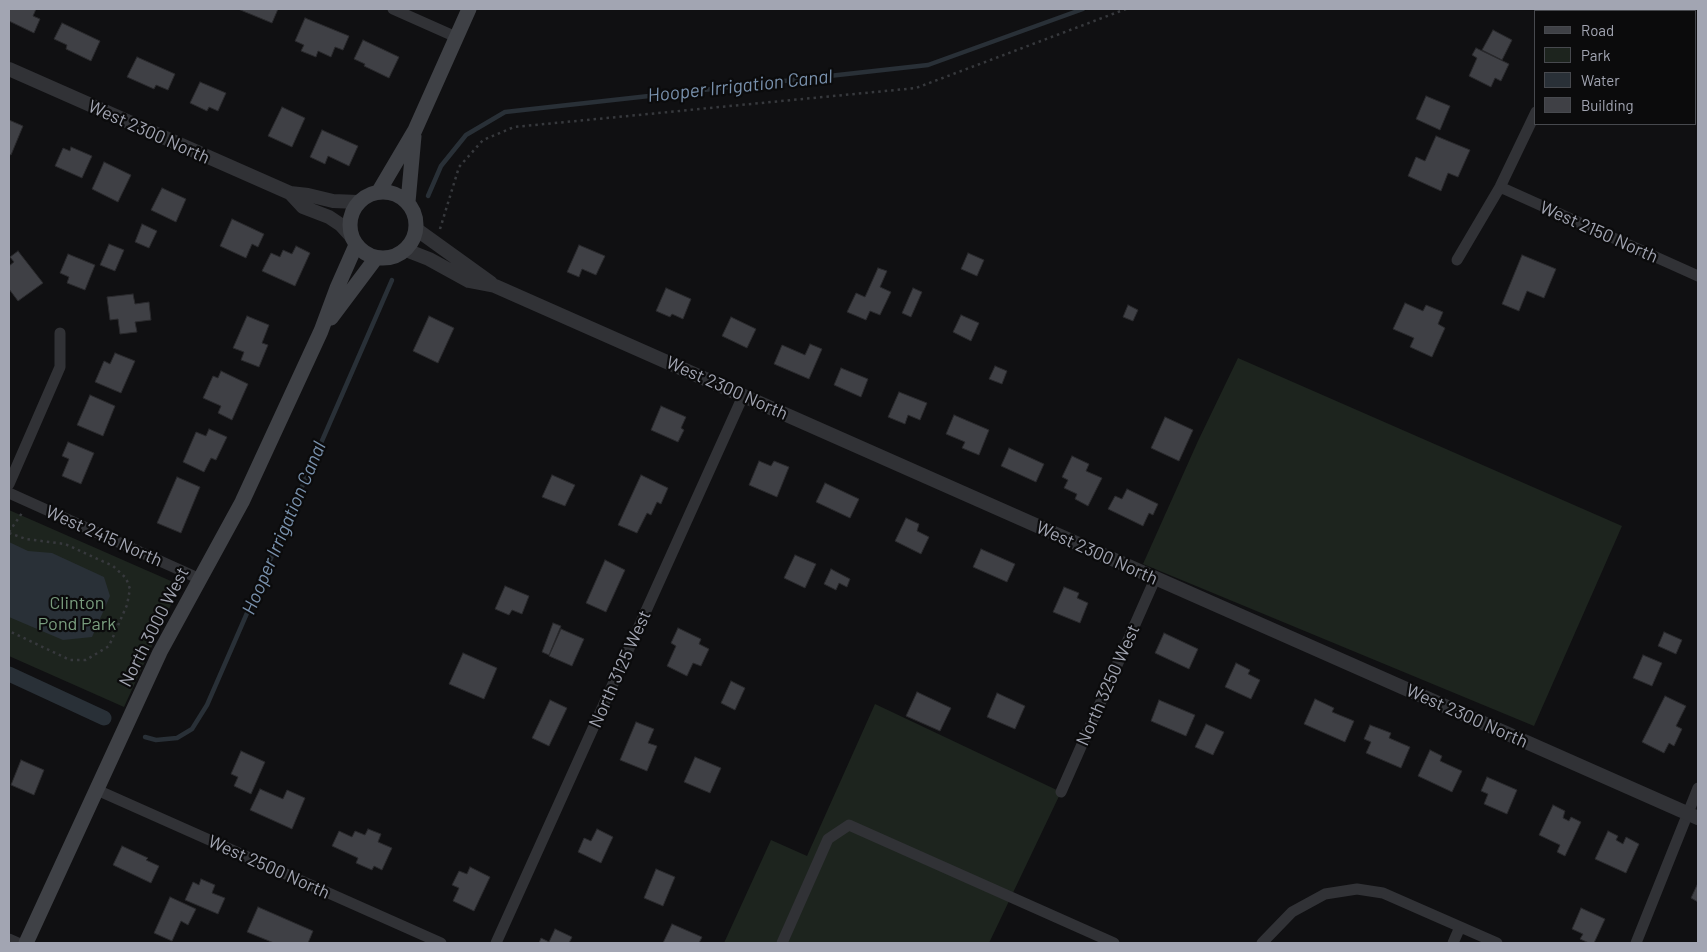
<!DOCTYPE html>
<style>
body{margin:0}
#map{position:relative;width:1707px;height:952px;overflow:hidden;background:#101012;font-family:Barlow,sans-serif}
canvas{display:block}
.frame{position:absolute;inset:0;border:10px solid #a2a5b2;pointer-events:none}
.legend{position:absolute;left:1534px;top:10px;width:162px;height:115px;box-sizing:border-box;background:#0b0b0c;border:1px solid #47494e;margin:0;padding:6px 9px;list-style:none;font-size:15px;color:#a2a5b2}
.legend li{display:flex;align-items:center;gap:10px;height:25px}
.legend b{width:25px;border:1px solid #47494e}
</style>
<div id="map">
<canvas width="1707" height="952"></canvas>
<div class="frame"></div>
<ul class="legend">
<li><b style="height:6px;background:#3f4146"></b>Road</li>
<li><b style="height:14px;background:#1d241e"></b>Park</li>
<li><b style="height:14px;background:#293037"></b>Water</li>
<li><b style="height:14px;background:#3f4045"></b>Building</li>
</ul>
</div>
<script>
const ctx = document.querySelector('canvas').getContext('2d');
ctx.lineJoin = 'round';
function fill(path, color) { ctx.fillStyle = color; ctx.fill(path, 'evenodd'); }
const toPath = rows => new Path2D(rows.map(r => 'M' + r).join(''));
function trace(path, color, width, dash) { ctx.strokeStyle = color; ctx.lineWidth = width; ctx.lineCap = dash ? 'butt' : 'round'; ctx.setLineDash(dash || []); ctx.stroke(path); }
function label(font, color, halo, rows, align = 'center') {
  ctx.font = font + ' Barlow,sans-serif'; ctx.lineWidth = 4.5; ctx.setLineDash([]); ctx.textBaseline = 'middle'; ctx.strokeStyle = halo; ctx.fillStyle = color; for (const [text, x, y, turn = 0] of rows) {
    ctx.save(); ctx.translate(x, y); ctx.rotate((+turn || 0) * Math.PI / 180); ctx.textAlign = isNaN(turn) ? turn : align; if (halo) ctx.strokeText(text, 0, 0); ctx.fillText(text, 0, 0); ctx.restore();
  }
}
fill(toPath([
 [1238,358,1622,526,1534,726,1143,564,1198,441],
 [9,510,180,585,124,707,9,656],
 [875,704,1061,792,989,943,724,943,771,840,807,856]
]), '#1d241e');
fill(toPath([
 [9,542,28,551,52,553,104,577,110,596,92,637,63,640,9,617]
]), '#293037');
trace(toPath([
 [428,196,441,166,466,135,505,112,928,65,1083,9],
 [145,737,156,740,177,738,192,729,207,705,392,280]
]), '#293037', 4.5);
trace(toPath([
 [9,674,104,718]
]), '#293037', 15);
const building = toPath([
 [9,9,36,9,33,16,40,19,34,33,9,21,9,9],
 [238,9,278,9,272,23,238,9],
 [305,18,349,36,343,50,335,47,331,57,318,51,316,57,301,51,304,45,295,41,305,18],
 [62,23,100,41,91,61,66,49,67,45,54,39,62,23],
 [1493,30,1512,40,1502,60,1482,50,1493,30],
 [363,40,399,57,389,78,364,66,365,64,354,59,363,40],
 [1476,48,1509,64,1501,81,1495,78,1491,87,1469,76,1477,58,1472,55,1476,48],
 [137,57,175,74,168,90,156,85,154,89,127,77,137,57],
 [200,82,226,93,218,111,209,107,207,111,190,103,200,82],
 [1426,96,1450,106,1440,130,1416,119,1426,96],
 [282,107,305,118,292,147,268,136,282,107],
 [9,120,23,126,11,155,9,154,9,120],
 [322,130,358,146,349,166,328,156,325,164,310,157,322,130],
 [1436,136,1470,150,1458,177,1448,173,1441,191,1408,176,1416,157,1425,161,1436,136],
 [71,147,92,156,82,178,55,166,63,148,70,151,71,147],
 [104,162,131,175,118,202,92,189,104,162],
 [162,188,186,199,176,222,151,210,162,188],
 [232,219,264,234,258,247,252,244,246,258,220,246,232,219],
 [142,224,157,231,149,248,135,242,142,224],
 [109,244,124,250,115,271,100,265,109,244],
 [579,245,605,256,596,275,582,269,579,277,567,272,579,245],
 [296,246,310,253,295,286,262,271,271,253,280,257,283,250,292,254,296,246],
 [18,251,43,283,18,301,9,289,9,266,14,262,10,257,18,251],
 [968,253,984,260,977,276,961,269,968,253],
 [68,254,95,265,85,290,67,283,69,277,60,273,68,254],
 [1522,255,1556,269,1544,298,1527,291,1519,311,1502,304,1522,255],
 [878,268,887,271,880,287,891,292,880,315,870,311,866,320,847,312,856,293,865,297,878,268],
 [666,288,691,299,683,319,672,314,670,317,656,311,666,288],
 [913,288,922,292,911,317,902,313,913,288],
 [133,294,135,304,149,302,151,320,135,322,137,332,120,334,118,319,110,320,107,297,133,294],
 [1405,303,1423,311,1426,305,1443,312,1438,324,1445,328,1432,357,1410,347,1414,338,1393,329,1405,303],
 [1128,305,1138,310,1133,321,1123,317,1128,305],
 [961,315,979,323,971,341,953,332,961,315],
 [247,316,269,325,262,343,268,345,259,367,241,360,244,352,233,348,247,316],
 [429,316,454,328,438,363,413,351,429,316],
 [731,317,756,329,747,348,722,336,731,317],
 [810,344,822,349,809,379,774,364,782,345,805,355,810,344],
 [115,353,135,361,121,393,95,382,104,361,110,364,115,353],
 [995,366,1007,371,1002,384,989,379,995,366],
 [841,368,868,379,861,397,834,385,841,368],
 [221,371,248,384,232,420,218,413,221,406,203,398,213,376,218,378,221,371],
 [899,392,927,403,920,420,908,415,905,424,888,417,899,392],
 [90,395,115,406,103,436,77,425,90,395],
 [661,406,686,417,681,428,684,430,678,442,651,430,661,406],
 [954,415,989,430,979,455,962,448,965,442,946,434,954,415],
 [1165,417,1193,430,1179,461,1151,448,1165,417],
 [209,429,227,437,216,460,211,458,204,472,183,462,196,432,206,436,209,429],
 [68,442,94,453,81,484,62,476,69,459,62,456,68,442],
 [1009,448,1044,464,1036,482,1001,466,1009,448],
 [1072,456,1089,464,1086,471,1102,478,1088,506,1075,499,1077,494,1064,488,1068,480,1062,477,1072,456],
 [759,461,771,466,774,461,789,467,777,497,749,485,759,461],
 [552,475,575,485,565,506,542,497,552,475],
 [641,475,668,488,661,504,657,502,651,515,647,513,637,533,618,525,641,475],
 [177,477,200,487,181,533,157,523,177,477],
 [825,483,859,499,850,518,816,502,825,483],
 [1127,489,1158,504,1153,515,1149,513,1143,526,1108,509,1115,496,1122,499,1127,489],
 [906,518,919,524,917,531,929,537,921,554,895,541,906,518],
 [981,549,1015,564,1007,582,973,567,981,549],
 [795,555,816,564,805,588,784,578,795,555],
 [605,560,625,570,606,612,586,603,605,560],
 [831,569,850,579,847,587,839,583,836,590,824,584,831,569],
 [505,586,529,596,522,614,512,610,509,615,495,609,505,586],
 [1064,587,1079,593,1077,598,1088,603,1080,623,1053,612,1064,587],
 [553,623,561,626,549,655,542,652,553,623],
 [678,628,701,639,699,644,709,649,701,666,693,663,687,676,667,666,676,646,671,643,678,628],
 [561,629,584,639,572,666,549,656,561,629],
 [1664,632,1682,640,1676,654,1658,646,1664,632],
 [1164,633,1198,649,1189,669,1155,653,1164,633],
 [463,653,497,668,484,699,449,684,463,653],
 [1643,655,1662,663,1652,686,1633,678,1643,655],
 [1236,663,1250,670,1248,674,1260,680,1251,699,1225,687,1236,663],
 [731,681,745,688,735,710,721,703,731,681],
 [917,692,951,708,940,731,906,716,917,692],
 [997,693,1025,706,1015,729,987,717,997,693],
 [1665,696,1686,706,1676,726,1682,729,1674,746,1669,743,1664,753,1642,742,1665,696],
 [1315,699,1334,708,1332,712,1354,721,1345,742,1304,724,1315,699],
 [550,700,567,708,549,746,532,738,550,700],
 [1159,700,1195,715,1186,736,1151,721,1159,700],
 [636,722,654,729,648,743,657,746,647,771,620,760,636,722],
 [1206,724,1224,732,1213,755,1195,747,1206,724],
 [1370,725,1391,733,1389,738,1410,747,1401,768,1366,753,1371,742,1364,739,1370,725],
 [1430,750,1442,756,1440,761,1462,771,1452,792,1418,776,1430,750],
 [241,751,265,762,251,794,234,786,238,777,231,774,241,751],
 [695,757,721,768,710,793,684,782,695,757],
 [21,760,44,770,34,795,11,785,21,760],
 [1487,777,1517,790,1507,814,1484,804,1488,794,1481,791,1487,777],
 [260,789,283,799,287,790,305,798,292,829,250,810,260,789],
 [1553,805,1565,811,1563,818,1569,821,1571,817,1581,822,1565,856,1557,852,1560,845,1539,835,1553,805],
 [368,829,381,834,378,842,392,848,382,870,374,866,372,870,356,863,358,858,332,846,339,831,352,837,355,831,365,835,368,829],
 [597,829,613,837,601,863,578,852,584,838,591,841,597,829],
 [1608,831,1618,836,1616,840,1623,844,1626,837,1639,844,1626,873,1595,859,1608,831],
 [122,846,148,858,146,860,159,866,151,883,113,865,122,846],
 [470,867,490,877,474,911,453,901,459,888,452,885,459,871,467,874,470,867],
 [656,869,675,877,663,906,644,898,656,869],
 [201,879,215,885,212,893,225,898,218,914,185,900,193,882,199,885,201,879],
 [1698,883,1698,902,1691,898,1698,883],
 [170,897,196,909,188,925,181,921,172,941,154,933,170,897],
 [258,907,313,931,308,943,274,943,247,932,258,907],
 [1581,908,1605,919,1594,943,1589,943,1580,939,1583,934,1572,929,1581,908],
 [672,924,702,937,699,943,663,943,672,924],
 [555,929,572,937,569,943,539,943,541,938,549,942,555,929]
]);
fill(building, '#3f4045');
trace(building, '#2a2a2d', 1);
trace(toPath([
 [440,229,459,167,483,140,514,127,916,88,1126,9],
 [9,532,22,513],
 [9,533,26,539,65,544,113,566,126,578,130,589,127,605,109,646,86,660,70,660,9,631]
]), '#37393d', 2.5, [2.5, 4]);
trace(toPath([
 [393,9,456,37],
 [1583,11,1584,9],
 [1500,187,1698,276],
 [1457,260,1500,187,1536,112],
 [9,484,60,367,60,333],
 [9,493,200,579],
 [97,790,441,943],
 [1061,792,1155,579],
 [9,939,18,943],
 [496,943,743,396],
 [782,943,828,839,849,825,1114,943],
 [1262,943,1292,912,1325,894,1357,889,1383,893,1497,943],
 [1453,943,1460,927],
 [1636,943,1698,788]
]), '#313236', 11);
trace(toPath([
 [9,69,290,193,308,195,333,201,358,202],
 [290,193,303,207,329,217,341,225,351,236],
 [416,229,491,283],
 [406,250,429,259,469,281,495,286,1698,818]
]), '#313236', 14);
trace(toPath([
 [379,191,415,130,469,9],
 '350 225a33 33 0 1 1 66 0a33 33 0 1 1-66 0Z',
 [408,202,414,136],
 [331,318,376,258],
 [26,943,160,652,242,502,321,331,337,288,356,245]
]), '#3f4146', 15);
label('18px', '#a2a5b2', '#0b0b0c', [
 ["West 2300 North",149,132,24],
 ["West 2150 North",1599,232,24],
 ["West 2300 North",727,388,24],
 ["West 2415 North",104,536,24],
 ["West 2300 North",1097,553,24],
 ["North 3000 West",154,627,-63],
 ["North 3125 West",620,669,-66],
 ["North 3250 West",1108,685,-66],
 ["West 2300 North",1467,716,24],
 ["West 2500 North",269,867,24]
]);
label('18px', '#799d7e', '#0b0b0c', [
 ["Clinton",77,603],
 ["Pond Park",77,624]
]);
label('italic 19px', '#7991ad', '#0b0b0c', [
 ["Hooper Irrigation Canal",740,86,-6],
 ["Hooper Irrigation Canal",284,528,-67]
]);
</script>
